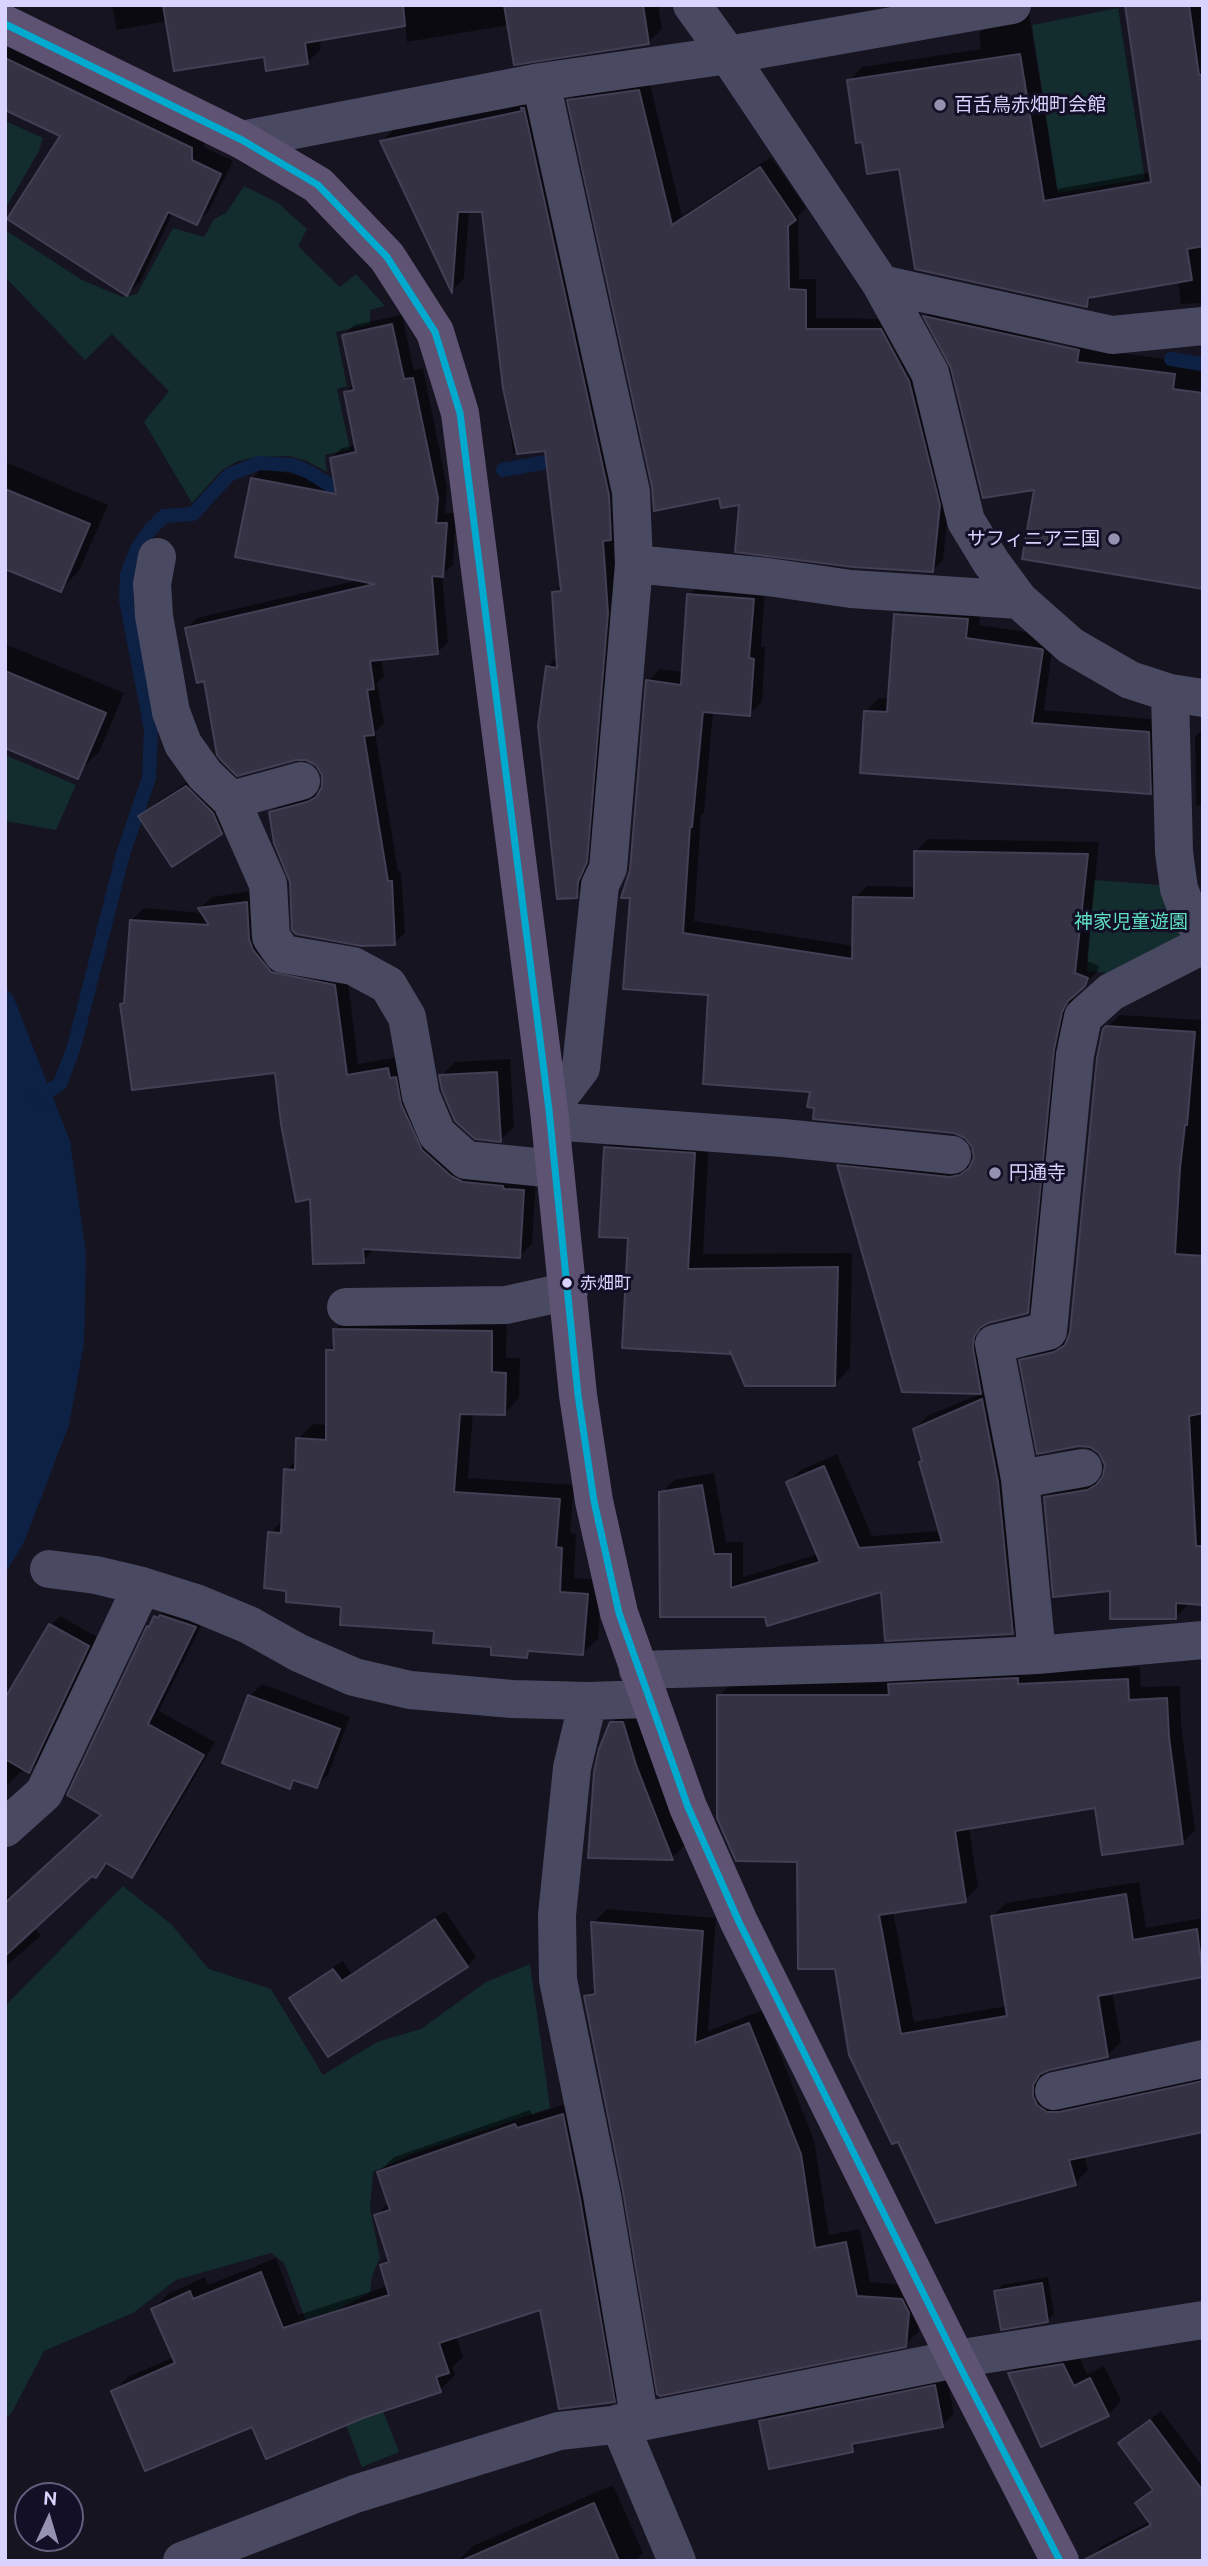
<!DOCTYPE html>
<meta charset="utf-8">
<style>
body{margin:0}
#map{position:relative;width:1208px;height:2566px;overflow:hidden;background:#161421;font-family:Ubuntu,sans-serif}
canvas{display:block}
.frame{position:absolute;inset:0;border:7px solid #d9d4ff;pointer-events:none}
.north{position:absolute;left:14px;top:2482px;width:70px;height:70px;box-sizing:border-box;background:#130f26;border:2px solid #625e7d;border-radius:50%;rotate:4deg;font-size:19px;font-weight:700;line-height:28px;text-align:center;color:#d9d4ff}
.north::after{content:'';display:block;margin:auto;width:24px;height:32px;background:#9591b1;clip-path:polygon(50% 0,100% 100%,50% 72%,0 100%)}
</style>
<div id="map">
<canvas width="1208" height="2566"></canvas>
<div class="frame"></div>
<div class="north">N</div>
</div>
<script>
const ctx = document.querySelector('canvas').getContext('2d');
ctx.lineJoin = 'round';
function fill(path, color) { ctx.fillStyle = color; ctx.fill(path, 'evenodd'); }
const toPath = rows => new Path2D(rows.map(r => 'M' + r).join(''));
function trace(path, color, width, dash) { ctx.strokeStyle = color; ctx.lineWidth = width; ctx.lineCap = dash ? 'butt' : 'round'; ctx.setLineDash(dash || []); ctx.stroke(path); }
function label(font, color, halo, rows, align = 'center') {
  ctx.font = font + ' Ubuntu,"Noto Sans JP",sans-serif'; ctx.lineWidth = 6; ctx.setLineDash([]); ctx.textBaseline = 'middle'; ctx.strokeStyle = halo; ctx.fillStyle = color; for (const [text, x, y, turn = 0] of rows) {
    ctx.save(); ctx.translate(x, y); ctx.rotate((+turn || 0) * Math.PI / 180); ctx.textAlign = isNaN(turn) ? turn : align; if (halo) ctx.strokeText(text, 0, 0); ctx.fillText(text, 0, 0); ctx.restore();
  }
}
fill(toPath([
 [1118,8,1145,179,1058,193,1032,25],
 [5,121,43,138,39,151,5,209],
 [244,186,278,203,307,229,298,246,340,287,356,274,385,306,370,310,370,324,336,332,347,386,337,389,350,449,325,455,327,472,307,461,289,456,257,457,238,461,222,470,192,503,144,422,169,391,112,334,85,360,5,277,5,230,82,280,122,297,137,294,173,228,204,237,214,219,226,213],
 [5,755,76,785,56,830,5,821],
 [1094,880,1160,885,1183,943,1109,973,1087,971],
 [123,1886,171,1924,209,1969,271,1989,323,2075,377,2042,421,2029,486,1982,530,1964,550,2108,412,2154,373,2172,370,2208,380,2258,372,2276,370,2293,339,2309,358,2373,381,2406,399,2452,362,2467,284,2263,271,2253,176,2280,133,2313,44,2351,12,2412,5,2419,5,2006]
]), '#132c2d');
fill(toPath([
 [5,986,13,996,70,1141,86,1254,84,1344,69,1425,24,1542,5,1574]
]), '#0d2144');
fill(toPath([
 [112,5,658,5,662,29,648,43,509,25,407,42,405,25,320,39,321,49,307,63,168,21,117,30],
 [1127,5,1203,5,1203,303,1181,304,1178,280,1096,295,1086,305,864,140,849,81,862,67,981,49,979,34,992,20,1029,14,1057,189,1152,172],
 [13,43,204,135,204,147,233,161,209,210,196,223,173,213,140,282,127,294,63,135,5,108,5,51],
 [649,80,682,216,771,157,806,208,798,216,799,279,816,279,816,318,892,319,950,493,943,560,932,571,720,496,654,487,569,101,580,90],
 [532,100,621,481,620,599,589,883,576,897,547,667,558,656,554,593,562,584,546,450,513,453,483,210,469,210,464,278,453,290,382,141,395,128],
 [939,303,1058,329,1045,343,1203,364,1203,587,1036,488,953,367,926,316],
 [402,315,414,370,423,368,447,487,445,513,456,513,453,565,442,575,448,642,437,653,381,658,384,677,377,683,384,723,375,732,398,871,401,871,405,933,394,943,291,882,270,813,281,803,322,791,324,774,317,764,205,679,187,628,197,618,363,579,252,479,262,468,336,482,331,458,342,448,357,445,346,392,354,384,344,335,354,325],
 [5,462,108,505,79,571,60,590,5,567],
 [701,583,765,587,761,647,765,647,762,702,749,714,713,711,704,813,701,815,694,921,854,946,855,898,867,886,916,887,916,852,928,839,1099,842,1087,961,1099,966,1097,972,1078,989,1073,998,1065,1037,1039,1299,1027,1312,985,1323,984,1335,993,1381,981,1392,839,1166,850,1154,964,1165,973,1164,976,1157,973,1145,965,1135,812,1090,710,993,632,870,648,681,660,669,683,672,689,595],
 [909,601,980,606,979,625,1054,636,1044,710,1162,720,1163,779,1150,792,866,711,879,698,890,699,896,615],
 [5,644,124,693,99,752,79,771,5,746],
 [1203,729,1203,806,1196,805,1195,737],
 [200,774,234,820,221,833,141,817,154,804],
 [259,890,261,926,347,974,358,1064,399,1057,434,1138,536,1179,532,1244,520,1256,375,1248,363,1261,312,1197,276,1071,122,1004,126,1000,132,920,144,908,203,913,200,908,212,897],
 [1120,1015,1203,1020,1203,1412,1200,1412,1203,1455,1203,1603,1188,1602,1188,1605,1176,1617,1046,1498,1058,1486,1105,1476,1106,1465,1101,1452,1021,1361,1033,1349,1068,1340,1071,1334,1105,1029],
 [510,1059,514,1127,500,1140,441,1076,455,1062],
 [621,1132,709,1139,703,1254,852,1253,850,1368,835,1384,731,1350,729,1352,630,1237,606,1148],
 [350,1315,507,1317,506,1358,520,1358,519,1398,505,1413,473,1412,468,1478,574,1485,570,1533,576,1534,574,1578,602,1580,598,1639,583,1653,532,1650,526,1656,288,1589,270,1533,283,1520,286,1470,297,1459,298,1439,313,1424,327,1425,328,1351,336,1343,335,1330],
 [995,1388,1025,1620,1012,1633,883,1590,766,1615,661,1615,661,1493,674,1480,714,1473,726,1542,743,1542,743,1577,819,1554,788,1482,801,1470,837,1454,872,1536,940,1531,915,1429,927,1416],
 [168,1605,207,1614,159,1711,215,1742,144,1863,131,1876,109,1863,96,1876,92,1874,34,1927,41,1936,5,1967,5,1894,11,1898,103,1814,149,1627],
 [60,1616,97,1637,38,1762,29,1771,25,1768,5,1787,5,1702,51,1625],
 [1140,1667,1141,1687,1180,1686,1181,1724,1195,1830,1183,1843,1097,1806,969,1827,978,1887,965,1900,893,1911,914,2022,1007,2006,993,1916,1006,1903,1139,1882,1146,1928,1203,1918,1203,1975,1112,1991,1121,2042,1108,2055,1045,2070,1045,2081,1203,2071,1203,2130,1084,2155,1088,2170,1075,2183,937,2221,836,1967,799,1861,719,1696,732,1683,892,1682,903,1672,1031,1671],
 [262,1684,350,1717,328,1775,316,1786,297,1779,289,1787,250,1696],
 [631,1704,691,1839,672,1858,612,1723],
 [607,1909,716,1918,708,2031,763,2010,814,2140,829,2235,860,2229,870,2282,916,2286,922,2298,919,2331,905,2345,625,2190,586,1997,597,1986,593,1923],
 [445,1911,476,1957,467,1966,292,1999,301,1989,343,1961,351,1973],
 [578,2100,629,2386,614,2401,542,2307,456,2335,463,2357,452,2367,455,2375,440,2390,253,2424,113,2392,128,2377,174,2357,153,2309,168,2294,205,2277,208,2285,276,2258,298,2315,388,2286,382,2265,389,2258,376,2216,389,2202,379,2172,394,2157,530,2110,532,2115],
 [1048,2277,1054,2314,1047,2321,996,2291,1003,2285],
 [1077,2352,1087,2374,1104,2366,1121,2401,1108,2415,1010,2373,1023,2360],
 [946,2375,954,2414,942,2425,862,2440,852,2450,761,2421,772,2409],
 [1161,2411,1203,2467,1203,2561,1092,2556,1102,2546,1151,2521,1138,2503,1154,2488,1120,2443],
 [613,2485,643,2553,635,2561,458,2561,473,2546]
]), '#0007');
trace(toPath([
 [1171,359,1202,364],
 [503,470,563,459],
 [38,1098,60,1084,74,1047,123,854,149,778,151,730,126,600,127,574,137,549,149,531,164,516,193,514,229,475,259,463,292,465,309,472,349,497]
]), '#0d2144', 14);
const building = toPath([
 [163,5,403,5,405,26,305,43,308,64,266,71,264,57,174,71,163,5],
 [504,5,643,5,649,44,514,65,504,5],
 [1125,5,1189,5,1199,75,1203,75,1203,246,1187,249,1192,280,1088,298,1087,307,915,269,899,169,867,174,862,142,856,143,847,80,1020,54,1044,201,1151,182,1125,5],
 [5,58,192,148,192,160,221,174,197,225,168,212,127,296,7,219,60,136,5,110,5,58],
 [639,90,672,225,760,167,796,220,788,226,789,289,806,290,806,329,881,329,909,381,940,505,933,572,853,567,735,552,739,505,721,508,719,498,654,511,652,487,567,100,639,90],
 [521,108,524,108,609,495,611,540,603,541,608,613,587,862,578,882,577,898,557,899,538,726,546,666,557,668,552,592,561,591,545,451,517,454,503,388,482,212,458,212,452,293,380,141,522,111,521,108],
 [923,316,1079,350,1077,362,1175,374,1173,389,1203,393,1203,589,1022,559,1034,490,983,498,951,368,923,316],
 [392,324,404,379,413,378,438,498,436,523,447,523,443,577,432,576,438,654,370,661,374,689,367,690,374,735,364,736,388,881,392,881,395,945,362,946,296,934,292,930,290,882,274,843,269,812,307,802,316,797,322,787,322,775,316,765,306,760,296,760,237,776,222,761,217,755,204,681,197,683,185,628,375,584,235,557,251,478,336,494,330,458,356,452,344,392,354,390,342,335,392,324],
 [5,489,90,524,61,592,5,569,5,489],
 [687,594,754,599,749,658,754,659,750,716,703,712,692,827,690,827,683,933,852,959,853,897,914,898,914,851,1088,854,1075,973,1088,978,1085,986,1068,1001,1062,1012,1054,1050,1028,1313,988,1323,980,1328,974,1337,973,1348,981,1394,902,1392,837,1165,950,1177,960,1175,969,1168,974,1158,972,1147,965,1138,954,1133,813,1119,814,1108,807,1107,810,1092,703,1084,708,995,623,989,630,898,621,898,630,870,646,680,681,685,687,594],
 [894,614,968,619,966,638,1041,649,1043,650,1032,723,1149,732,1151,794,860,773,864,711,887,712,894,614],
 [5,671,106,713,78,779,5,748,5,671],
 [186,786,213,813,222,834,172,867,138,816,186,786],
 [247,902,249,939,253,950,271,972,335,985,347,1075,388,1068,390,1078,396,1077,401,1104,422,1150,451,1176,463,1182,503,1186,504,1189,524,1190,520,1258,363,1249,364,1263,313,1264,310,1199,296,1202,281,1124,275,1073,132,1090,120,1004,124,1003,130,920,209,925,198,908,247,902],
 [1106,1026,1195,1032,1187,1125,1185,1125,1180,1168,1175,1254,1203,1256,1203,1413,1189,1416,1196,1546,1203,1546,1203,1605,1176,1603,1176,1619,1110,1619,1110,1591,1053,1597,1044,1497,1087,1490,1096,1485,1103,1476,1105,1465,1099,1453,1090,1447,1079,1446,1037,1454,1019,1360,1054,1352,1065,1345,1070,1333,1097,1058,1103,1029,1106,1026],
 [497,1072,501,1142,475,1139,455,1121,442,1090,439,1075,497,1072],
 [604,1147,695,1153,688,1269,838,1267,835,1386,745,1386,730,1351,730,1354,622,1348,628,1238,599,1237,604,1147],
 [333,1329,492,1331,492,1372,506,1373,505,1415,460,1414,454,1492,560,1499,556,1547,562,1548,560,1592,588,1594,583,1655,528,1651,527,1658,491,1655,491,1647,433,1643,434,1631,340,1625,341,1607,286,1602,286,1591,264,1588,268,1532,281,1533,284,1469,295,1470,296,1438,326,1440,326,1350,334,1350,333,1329],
 [982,1399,998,1482,1013,1634,885,1641,881,1592,767,1626,765,1617,660,1617,659,1492,702,1485,714,1554,731,1554,731,1588,820,1562,786,1482,824,1466,859,1548,942,1542,919,1462,922,1461,913,1429,982,1399],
 [160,1615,196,1627,148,1724,204,1755,132,1878,106,1863,96,1878,92,1876,5,1956,5,1903,101,1815,67,1795,147,1626,149,1627,154,1616,158,1618,160,1615],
 [49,1624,89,1646,29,1773,5,1759,5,1698,49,1624],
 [1018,1678,1018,1684,1128,1679,1129,1700,1167,1698,1169,1737,1183,1844,1102,1855,1095,1808,955,1831,966,1902,879,1915,901,2034,1007,2016,991,1916,1126,1894,1133,1940,1197,1929,1203,1977,1098,1996,1108,2057,1049,2070,1040,2074,1033,2085,1033,2096,1037,2105,1047,2112,1059,2112,1203,2081,1203,2132,1069,2160,1076,2185,936,2223,898,2142,892,2144,849,2055,835,1969,798,1969,797,1862,736,1861,717,1818,717,1695,889,1695,888,1684,1018,1678],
 [248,1695,340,1729,317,1788,293,1780,290,1789,222,1763,248,1695],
 [610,1722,623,1722,636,1765,673,1860,588,1858,594,1772,599,1749,610,1722],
 [435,1919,468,1967,328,2057,289,1998,333,1969,342,1981,435,1919],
 [591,1922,703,1931,695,2043,749,2023,801,2154,815,2248,846,2242,857,2296,902,2299,909,2313,906,2347,660,2396,657,2394,623,2191,584,1996,595,1994,591,1922],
 [563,2114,580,2199,615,2402,559,2409,540,2310,439,2343,449,2373,436,2377,441,2392,363,2418,266,2459,252,2427,145,2471,111,2391,175,2363,151,2309,190,2291,193,2299,261,2272,283,2328,389,2295,380,2265,389,2262,374,2215,390,2210,377,2172,515,2124,517,2128,563,2114],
 [1042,2283,1048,2322,1001,2330,994,2291,1042,2283],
 [1063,2364,1074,2386,1090,2378,1109,2416,1041,2447,1008,2373,1063,2364],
 [935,2385,943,2427,852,2444,853,2452,769,2469,759,2421,935,2385],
 [1150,2420,1203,2491,1203,2561,1082,2561,1151,2525,1135,2503,1153,2490,1118,2443,1150,2420],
 [594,2503,619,2561,461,2561,594,2503]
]);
fill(building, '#343243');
trace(building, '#433f54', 2);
trace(toPath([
 [692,5,728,55,881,284,930,373,966,521,991,562,1019,600,1071,646,1130,680,1170,693,1203,698],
 [541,82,631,492,634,564,608,868,600,885,581,1068,549,1110],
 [242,140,541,82,728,55,1012,5],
 [881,284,1112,335,1203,326],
 [157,557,152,584,154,616,171,712,183,744,205,775,231,800,268,884,271,937,283,954,353,966,388,985,407,1017,421,1096,437,1134,466,1160,555,1169],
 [634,564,768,577,851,589,1019,600],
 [1170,693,1174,852,1179,889,1188,912,1203,935],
 [231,800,301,781],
 [551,1121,783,1138,952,1155],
 [346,1307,506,1305,569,1291],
 [1020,1479,1083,1468],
 [49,1569,96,1575,142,1586,196,1603,249,1625,299,1653,354,1677,410,1690,512,1699,588,1701,648,1699],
 [1037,1655,1020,1479,994,1344,1048,1331,1075,1055,1083,1017,1111,992,1203,945],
 [638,1670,876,1663,1037,1655,1203,1640],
 [588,1701,572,1768,557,1915,558,1980,602,2195,640,2422],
 [5,1828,44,1793,142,1586],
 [1054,2091,1203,2059],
 [619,2423,677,2561],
 [182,2561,355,2494,559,2431,640,2422,956,2359,1203,2320]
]), '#4a4962', 38);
trace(toPath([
 [5,24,242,140,318,185,387,257,435,332,460,413,549,1110,578,1395,594,1501,619,1613,688,1807,739,1922,956,2359,1060,2561]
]), '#5e5373', 38);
trace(toPath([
 [5,24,242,140,318,185,387,257,435,332,460,413,549,1110,578,1395,594,1501,619,1613,688,1807,739,1922,956,2359,1060,2561]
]), '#00a9ce', 7);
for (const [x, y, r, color] of [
 [940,105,7,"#9591b1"],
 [1114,539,7,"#9591b1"],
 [995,1173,7,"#9591b1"],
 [567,1283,6,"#d9d4ff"]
]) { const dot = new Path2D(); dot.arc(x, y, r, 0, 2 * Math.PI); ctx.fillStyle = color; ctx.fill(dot); trace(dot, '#130f26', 2.5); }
label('17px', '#d9d4ff', '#130f26', [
 ["赤畑町",580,1283]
], 'left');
label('19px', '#d9d4ff', '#130f26', [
 ["百舌鳥赤畑町会館",954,105],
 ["サフィニア三国",1100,539,"right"],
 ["円通寺",1009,1173]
], 'left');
label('19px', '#5fe0c0', '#130f26', [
 ["神家児童遊園",1131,922]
]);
</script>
